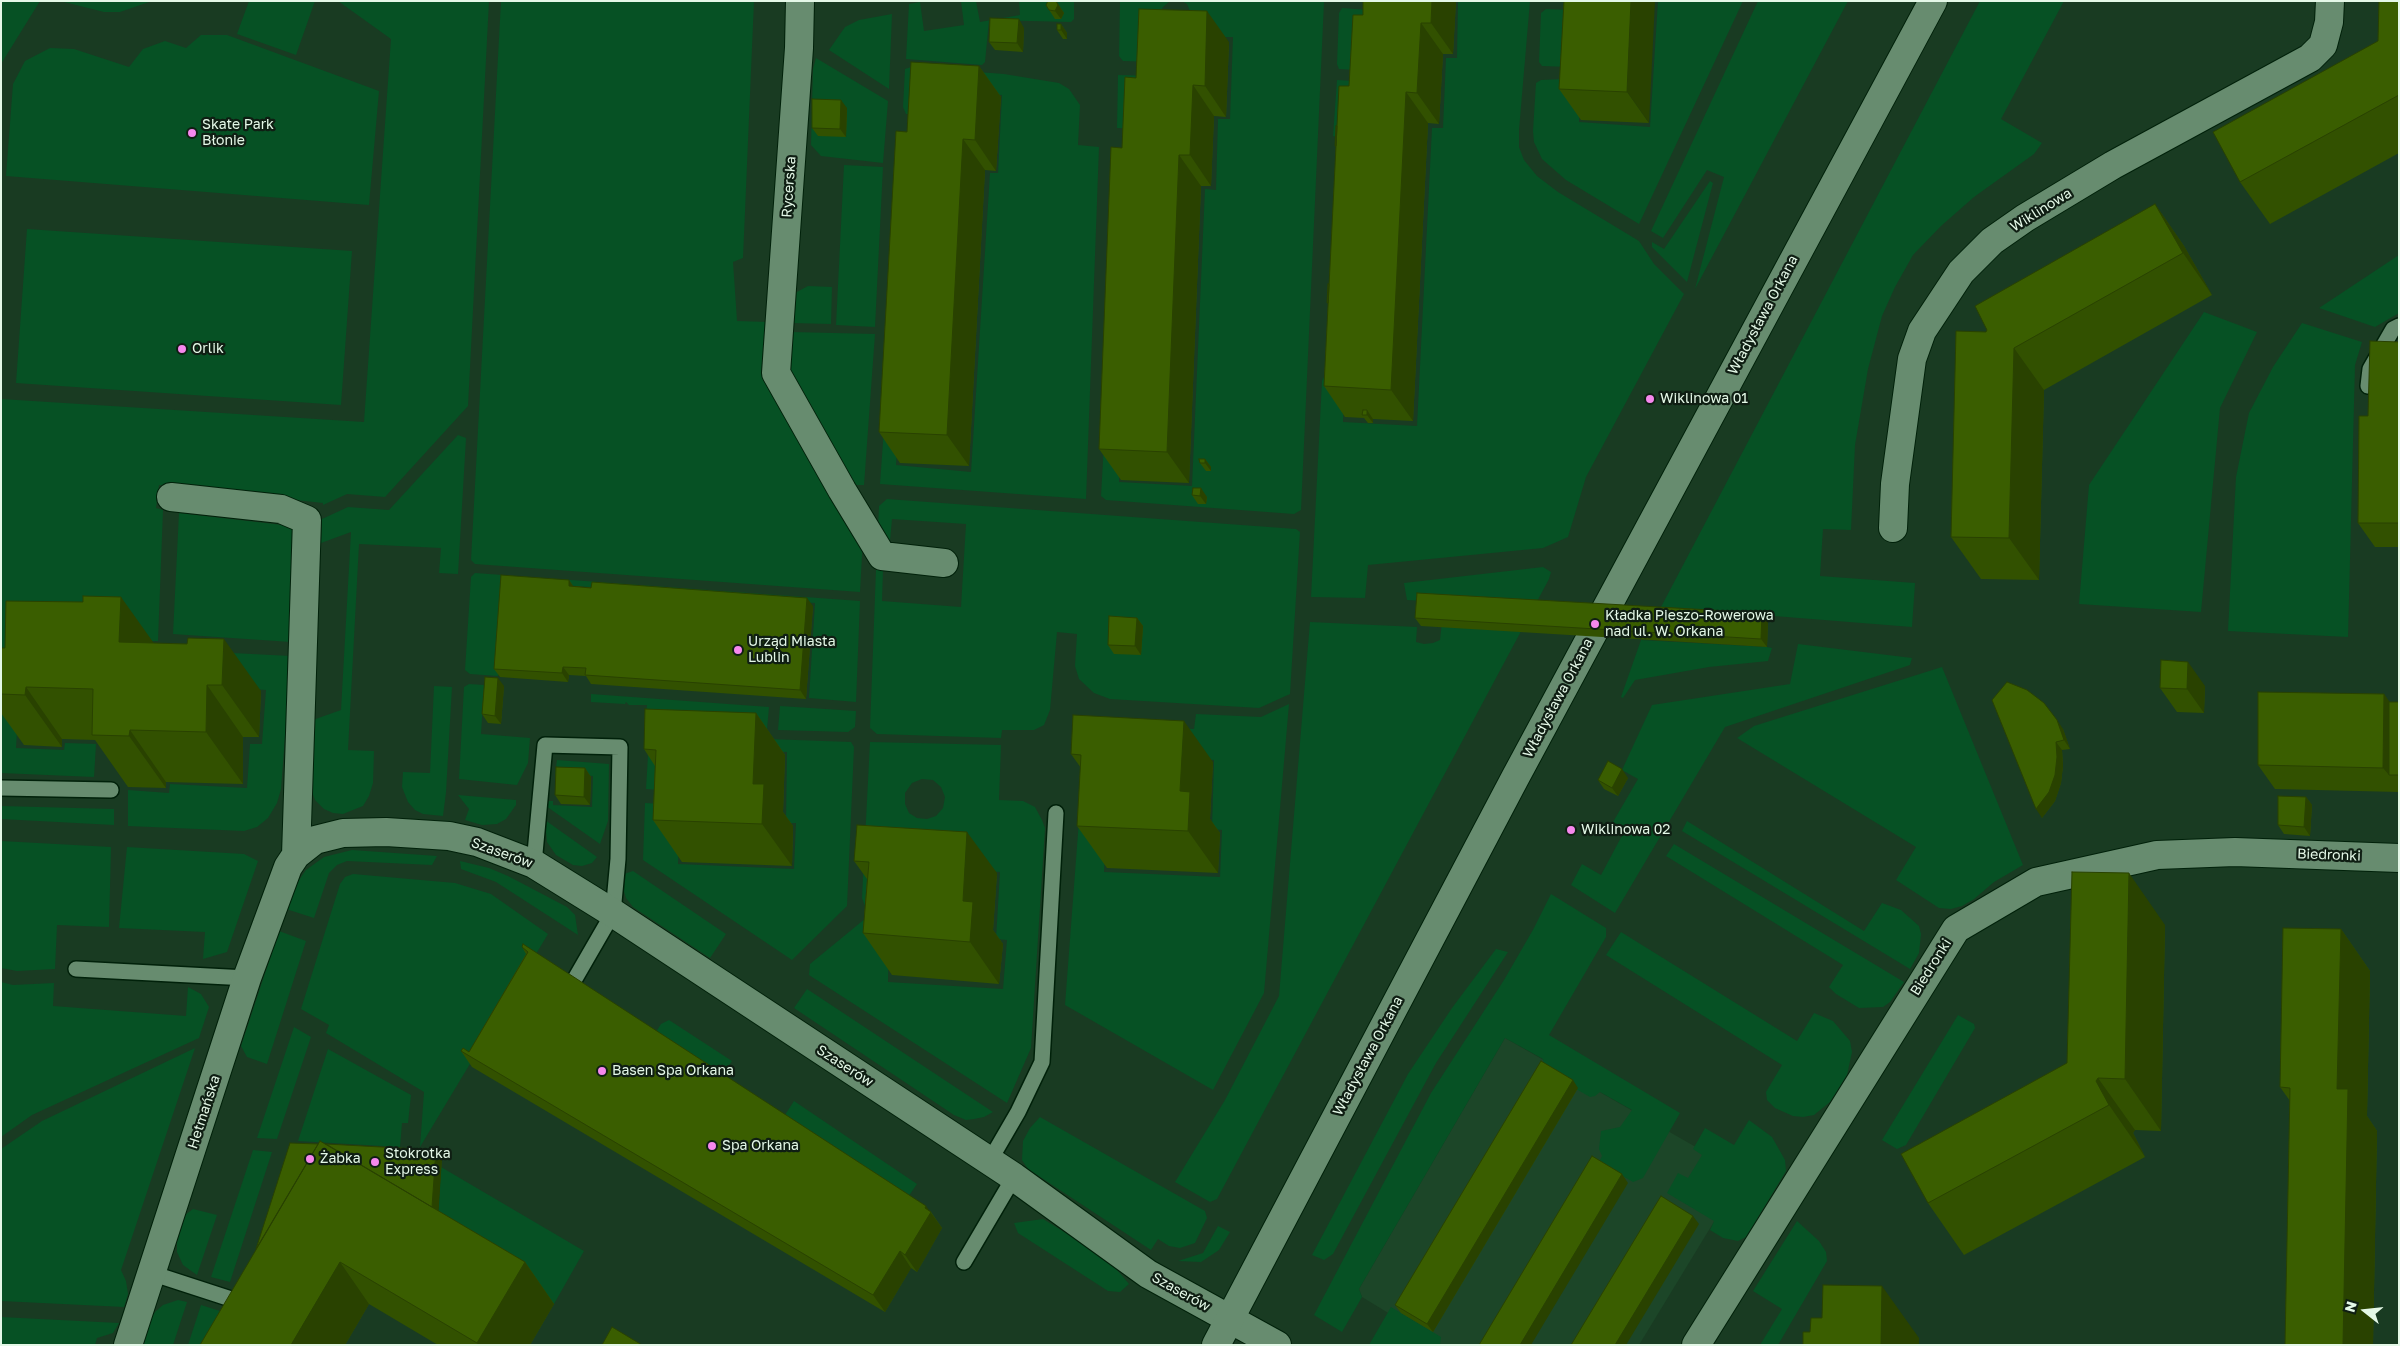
<!DOCTYPE html>
<meta charset="utf-8">
<style>
body{margin:0}
#map{position:relative;width:2400px;height:1346px;overflow:hidden;background:#193b22;font-family:"Golos Text",sans-serif}
canvas{display:block}
.frame{position:absolute;inset:0;border:2px solid #e4f8e7;pointer-events:none}
.north{position:absolute;left:2340px;top:1286px;width:50px;height:50px;-webkit-text-stroke:4px #0f1e13;paint-order:stroke;rotate:286deg;font-size:14px;font-weight:700;line-height:20px;text-align:center;color:#e4f8e7}
.north::after{content:'';display:block;margin:auto;width:18px;height:22px;background:#e4f8e7;clip-path:polygon(50% 0,100% 100%,50% 72%,0 100%)}
</style>
<div id="map">
<canvas width="2400" height="1346"></canvas>
<div class="frame"></div>
<div class="north">N</div>
</div>
<script>
const ctx = document.querySelector('canvas').getContext('2d');
ctx.lineJoin = 'round';
function fill(path, color) { ctx.fillStyle = color; ctx.fill(path, 'evenodd'); }
const toPath = rows => new Path2D(rows.map(r => 'M' + r).join(''));
function trace(path, color, width, dash) { ctx.strokeStyle = color; ctx.lineWidth = width; ctx.lineCap = dash ? 'butt' : 'round'; ctx.setLineDash(dash || []); ctx.stroke(path); }
function label(font, color, halo, rows, align = 'center') {
  ctx.font = font + ' "Golos Text",sans-serif'; ctx.lineWidth = 4.5; ctx.setLineDash([]); ctx.textBaseline = 'middle'; ctx.strokeStyle = halo; ctx.fillStyle = color; for (const [text, x, y, turn = 0] of rows) {
    ctx.save(); ctx.translate(x, y); ctx.rotate((+turn || 0) * Math.PI / 180); ctx.textAlign = isNaN(turn) ? turn : align; if (halo) ctx.strokeText(text, 0, 0); ctx.fillText(text, 0, 0); ctx.restore();
  }
}
fill(toPath([
 [1505,1038,1743,1174,1639,1345,1441,1345,1362,1297,1359,1289]
]), '#1c4628');
fill(toPath([
 [1,1,40,1,1,64],
 [60,1,152,1,120,12,104,12],
 [249,1,315,1,296,55,237,34],
 [338,1,489,1,468,406,385,497,347,494,323,505,323,503,159,485,156,508,163,510,158,641,35,642,19,696,16,748,64,750,65,743,96,744,94,777,1,773,1,399,364,422,391,39],
 [501,1,754,1,743,258,733,262,737,321,768,322,863,537,860,592,475,564,471,560],
 [961,1,976,1,980,22,1020,15,1019,1,1074,1,1074,19,1071,22,989,20,985,62,982,65,906,59,909,4,920,2,924,31,964,25],
 [1120,1,1170,1,1163,7,1160,14,1191,13,1187,4,1182,1,1324,2,1301,510,1294,514,1106,500,1101,496,1104,443,1120,445,1119,482,1192,486,1205,189,1216,190,1218,119,1230,119,1233,37,1184,37,1157,62,1123,61,1119,56],
 [1458,1,1530,1,1519,130,1519,147,1524,160,1537,176,1558,192,1639,241,1654,264,1684,294,1586,477,1568,537,1543,548,1368,565,1365,598,1311,597,1322,381,1324,377,1344,384,1343,422,1417,426,1432,128,1443,128,1446,58,1457,58],
 [1658,1,1743,1,1639,224,1566,180,1542,159,1534,142,1533,131,1536,83,1541,80,1564,79,1580,89,1579,122,1650,127],
 [1758,1,1848,1,1695,289,1724,177,1707,170,1663,238,1651,231],
 [1980,1,2064,1,2001,119,2042,143,2034,154,1974,197,1941,226,1913,255,1895,287,1882,316,1868,369,1855,445,1851,530,1823,529,1820,576,1915,583,1912,627,1661,607],
 [1342,8,1370,10,1356,70,1339,69,1337,64,1339,13],
 [1546,9,1572,10,1569,67,1542,66,1539,62,1541,13],
 [892,14,889,89,829,50,845,27,859,20],
 [201,35,227,35,379,91,369,205,6,176,13,84,25,61,50,48,74,49,129,67,143,49,165,41,186,48],
 [816,58,888,101,883,163,821,156,811,145,813,69],
 [911,67,1004,74,1059,83,1069,89,1080,105,1078,145,1099,147,1086,499,880,484,884,428,898,429,896,465,971,472,990,173,998,173,1002,95,930,90,929,116,906,114,903,107,905,69],
 [1118,75,1157,76,1143,129,1117,128],
 [1337,80,1355,81,1342,138,1333,136],
 [844,165,883,167,875,327,836,325],
 [1710,181,1713,183,1687,282,1652,247,1652,242,1664,249],
 [27,229,352,251,341,405,16,383],
 [2399,255,2399,313,2375,327,2319,308],
 [808,286,832,287,831,324,792,323,795,293],
 [2204,312,2257,332,2220,408,2201,612,2079,604,2089,485],
 [2302,323,2362,342,2355,365,2348,637,2228,631,2236,477,2249,413,2273,367],
 [791,332,875,334,864,485,851,485,790,372],
 [458,435,466,438,458,574,439,573,441,548,359,544,348,750,374,751,373,783,369,796,363,806,343,814,333,813,324,809,315,800,311,789,310,721,341,710,351,532,321,543,322,519,348,507,389,510],
 [887,499,1296,529,1300,532,1290,694,1259,708,1110,699,1094,693,1079,679,1075,666,1077,634,1057,632,1050,710,1044,725,1034,730,1002,730,1001,738,877,734,870,728,876,570,883,570,882,601,961,607,966,524,892,519,890,541,878,529,879,506],
 [179,513,291,526,295,530,291,642,173,634],
 [1543,567,1551,572,1549,579,1217,1199,1210,1202,1175,1182,1225,1100,1279,996,1310,622,1417,627,1416,642,1424,644,1433,643,1440,640,1444,602,1407,600,1404,583],
 [475,573,860,601,856,702,809,698,815,603,505,581,498,676,470,674,465,670,471,577],
 [1641,640,1767,647,1772,648,1768,661,1709,667,1635,680,1623,698,1621,697],
 [1798,644,1912,658,1910,665,1725,727,1615,913,1571,885,1582,864,1601,875,1625,830,1613,822,1638,779,1622,770,1652,705,1790,684],
 [173,650,291,656,281,789,277,803,268,818,257,827,244,831,128,826,128,790,169,793,170,784,247,788,250,744,262,744,266,690,221,687],
 [1942,667,2023,865,1994,882,1974,899,1962,906,1951,909,1939,908,1896,880,1916,847,1737,738,1754,726],
 [469,684,484,685,481,734,530,738,528,763,517,785,459,779,464,687],
 [434,686,452,687,446,792,443,816,423,814,415,810,408,802,402,787,403,772,430,773],
 [591,694,769,707,767,730,645,725,647,705,629,705,626,702,625,704,591,702],
 [1289,704,1264,993,1213,1090,1065,1005,1080,807,1107,808,1104,872,1220,877,1222,830,1212,829,1214,760,1101,755,1103,724,1194,729,1196,714,1261,717],
 [780,706,856,711,855,727,848,732,778,730],
 [657,735,851,742,854,747,847,906,792,960,643,860,645,803,680,805,678,864,794,869,796,823,786,823,787,752,672,748,671,791,646,789,649,739],
 [870,742,1001,745,999,800,1023,801,1035,807,1042,820,1045,828,1031,1048,1007,1103,809,975,810,964,866,918,889,918,888,982,1003,989,1007,940,996,939,1000,872,885,861,865,906,862,898],
 [922,779,933,780,941,787,945,797,943,808,936,816,927,819,917,818,909,813,905,804,905,793,912,783],
 [557,760,609,764,608,821,600,844,546,806,546,801,553,801,553,805,592,807,593,776,555,774],
 [458,795,516,800,516,805,506,819,497,824,482,825,465,820,469,809],
 [1,806,114,809,114,825,1,819],
 [545,820,597,857,592,863,582,866,573,865,556,855,547,842],
 [1687,821,1864,931,1882,903,1901,910,1919,926,1921,934,1919,953,1910,969,1682,831],
 [1,841,111,847,109,927,57,925,55,969,17,971,1,968],
 [1674,844,1904,982,1890,1002,1883,1007,1859,1008,1836,994,1829,987,1843,965,1666,856],
 [127,847,244,854,258,861,227,952,203,959,205,932,119,928],
 [352,850,437,856,432,865,347,861,337,865,329,873,314,918,286,909,297,883,306,870,324,857],
 [460,861,489,868,508,876,567,907,575,915,578,935,496,882,461,869],
 [633,871,726,934,710,958,633,907,626,898,623,888,624,874],
 [353,874,455,883,491,894,548,934,420,1147,424,1092,326,1033,329,1025,301,1009,340,884,345,877],
 [1551,894,1606,928,1606,937,1549,1035,1680,1113,1643,1178,1633,1182,1599,1162,1602,1156,1599,1149,1601,1131,1620,1127,1632,1110,1600,1092,1595,1096,1590,1097,1545,1071,1543,1059,1505,1038,1359,1289,1362,1297,1342,1332,1314,1315,1431,1093,1504,980,1534,928],
 [279,931,306,941,267,1064,247,1057,241,1046],
 [1621,932,1797,1041,1814,1013,1833,1021,1850,1041,1852,1052,1847,1075,1830,1102,1814,1115,1803,1117,1793,1116,1775,1108,1767,1100,1766,1092,1782,1065,1606,955],
 [1496,949,1508,952,1436,1063,1333,1254,1324,1260,1312,1255,1408,1074,1452,1008],
 [1,982,13,985,54,983,53,1006,186,1016,188,987,201,994,209,1007,199,1038,32,1115,1,1137],
 [807,989,993,1112,984,1117,974,1119,966,1120,954,1115,794,1008],
 [1958,1015,1974,1024,1975,1028,1906,1145,1897,1149,1882,1140],
 [669,1020,732,1061,721,1078,654,1035,661,1024],
 [294,1027,311,1037,277,1139,257,1138],
 [195,1048,121,1270,126,1281,128,1294,124,1307,1,1301,1,1149,42,1121],
 [328,1049,411,1095,408,1123,402,1123,400,1147,298,1141],
 [794,1101,917,1184,906,1200,783,1118],
 [1040,1117,1205,1211,1207,1218,1195,1243,1180,1248,1169,1246,1158,1239,1151,1250,1028,1169,1022,1160,1023,1141,1030,1128],
 [1749,1120,1772,1137,1785,1160,1786,1171,1746,1237,1738,1241,1723,1238,1710,1230,1714,1221,1667,1193,1678,1173,1688,1178,1702,1155,1693,1149,1705,1128,1734,1145],
 [253,1150,272,1152,230,1282,211,1277],
 [441,1167,584,1251,554,1304,437,1234],
 [193,1209,217,1215,197,1275,183,1265,177,1252,177,1242,185,1215],
 [1043,1219,1107,1258,1129,1284,1120,1292,1108,1291,1018,1233,1014,1223],
 [1797,1221,1819,1241,1826,1252,1827,1261,1778,1345,1760,1345,1782,1309,1753,1291],
 [1218,1226,1230,1232,1219,1250,1201,1262,1178,1261,1203,1253],
 [178,1300,187,1302,173,1345,143,1345,151,1318,156,1311,163,1305],
 [201,1305,220,1311,207,1345,188,1345],
 [1391,1307,1441,1337,1440,1345,1369,1345],
 [1,1317,119,1323,113,1333,97,1338,95,1345,1,1345]
]), '#065124');
const lane = toPath([
 [2368,386,2370,369,2393,329,2399,326],
 [1,788,111,790],
 [534,864,545,745,620,747,618,859,613,913,572,984],
 [76,969,247,978],
 [989,1162,1018,1112,1042,1062,1056,813],
 [964,1262,1014,1177],
 [151,1273,234,1300]
]);
const street = toPath([
 [800,1,799,48,776,373,842,490,882,556,944,563],
 [171,497,281,509,307,520,296,855],
 [1893,528,1895,484,1912,359,1922,331,1961,272,1992,241,2025,218,2113,165,2310,58,2323,45,2329,22,2330,1],
 [128,1345,247,978,288,867,296,855,315,840,343,833,386,832,449,836,477,842,534,864,613,913,1014,1177,1148,1274,1277,1345],
 [1696,1345,1956,929,2036,882,2157,855,2235,852,2399,858]
]);
const secondary = toPath([
 [1216,1345,1515,778,1933,1]
]);
trace(lane, '#00210a', 18);
trace(street, '#00210a', 30);
trace(secondary, '#00210a', 30);
trace(lane, '#678c6f', 15);
trace(street, '#678c6f', 28);
trace(secondary, '#678c6f', 28);
fill(toPath([
 [1056,1,1064,13,1061,19,1055,19,1046,5],
 [1456,1,1453,54,1443,54,1439,124,1428,123,1413,421,1373,419,1373,423,1368,423,1364,418,1345,417,1324,386,1336,147,1335,146,1337,126,1349,86,1363,15],
 [1564,1,1649,123,1581,120,1559,89],
 [2399,1,2399,153,2270,224,2240,182,2378,41],
 [1061,24,1067,33,1067,39,1063,39,1057,30],
 [1024,28,1023,52,995,50,989,42],
 [1229,42,1226,117,1214,116,1211,186,1201,186,1189,483,1121,480,1099,449,1122,148,1136,78],
 [979,66,1001,97,996,171,985,170,969,466,900,463,879,432,907,132],
 [847,108,846,137,818,136,812,128],
 [2155,204,2184,246,2212,295,2044,390,2039,580,1981,579,1951,537,1986,332],
 [2399,342,2399,547,2375,547,2358,523,2368,416],
 [1205,459,1211,467,1211,471,1206,471,1200,463],
 [1193,488,1207,497,1206,504,1198,504,1192,495],
 [569,580,573,586,813,606,806,699,591,684,586,676,569,675,568,682,500,677,494,669],
 [1762,613,1768,622,1767,647,1421,626,1415,618],
 [1137,618,1143,626,1141,655,1114,654,1108,645],
 [154,643,261,691,259,737,243,737,243,784,166,782,166,788,128,787,95,740,62,739,62,747,24,745,1,713,1,648],
 [504,686,501,724,488,723,482,714],
 [2205,686,2204,713,2177,712,2160,688],
 [2384,694,2389,702,2399,702,2399,792,2275,789,2258,765],
 [1992,700,2063,729,2070,749,2062,750,2063,766,2061,783,2055,801,2042,818],
 [756,713,785,755,783,812,793,826,792,866,682,862,653,820,655,766,644,749],
 [1071,754,1213,762,1210,819,1220,833,1218,873,1107,868,1077,826,1081,768],
 [585,768,591,777,590,805,561,804,555,795],
 [1628,778,1618,796,1604,789,1598,780],
 [2306,797,2312,805,2310,836,2284,834,2278,825],
 [854,861,997,873,993,930,1003,944,999,984,892,975,863,933,867,879],
 [2165,925,2161,1131,2135,1130,2133,1133,2145,1157,1964,1255,1928,1203,2067,1063],
 [2341,929,2370,971,2367,1116,2377,1131,2373,1345,2285,1345,2290,1101,2280,1087],
 [522,947,931,1212,942,1228,917,1272,911,1268,885,1312,472,1067,461,1051,469,1052,526,954],
 [1578,1088,1433,1332,1401,1313,1395,1305],
 [318,1144,442,1158,438,1211,525,1262,554,1304,530,1345,438,1345,369,1304,345,1345]
]), '#325100');
fill(toPath([
 [1056,1,1064,13,1061,19,1055,11],
 [1432,1,1456,1,1453,54,1431,23],
 [1631,1,1655,1,1649,123,1627,92],
 [1207,11,1229,42,1226,117,1205,86],
 [1019,19,1024,28,1023,52,1017,43],
 [1421,23,1443,54,1439,124,1417,93],
 [1061,24,1067,33,1067,39,1061,30],
 [979,66,1001,97,996,171,975,140],
 [1193,85,1214,116,1211,186,1190,155],
 [1406,92,1428,123,1413,421,1391,390],
 [841,100,847,108,846,137,840,129],
 [963,139,985,170,969,466,947,435],
 [1179,155,1201,186,1189,483,1167,452],
 [2155,204,2184,246,2212,295,2183,253],
 [2014,348,2044,390,2039,580,2009,538],
 [1367,410,1373,419,1373,423,1367,415],
 [1205,459,1211,467,1211,471,1205,463],
 [1201,488,1207,497,1206,504,1200,496],
 [569,580,575,589,569,586],
 [121,597,158,649,119,642],
 [807,598,813,606,806,699,800,690],
 [1762,613,1768,622,1767,647,1761,639],
 [1137,618,1143,626,1141,655,1135,646],
 [224,639,261,691,259,737,222,685],
 [2188,662,2205,686,2204,713,2187,689],
 [563,667,569,675,568,682,562,673],
 [498,678,504,686,501,724,495,716],
 [207,685,243,737,243,784,206,732],
 [26,687,62,739,62,747,25,695],
 [2384,694,2399,715,2389,775,2383,768],
 [756,713,785,755,783,812,793,826,792,866,762,824,753,784],
 [2057,720,2063,729,2070,749,2064,740],
 [1184,721,1213,762,1210,819,1220,833,1218,873,1188,831,1180,791],
 [130,730,166,782,166,788,129,736],
 [2056,742,2062,750,2063,766,2061,783,2055,801,2042,818,2036,809],
 [585,768,591,777,590,805,584,797],
 [1622,769,1628,778,1618,796,1612,788],
 [2306,797,2312,805,2310,836,2304,827],
 [967,832,997,873,993,930,1003,944,999,984,970,942,963,901],
 [2129,873,2165,925,2161,1131,2125,1079],
 [2341,929,2370,971,2367,1116,2377,1131,2373,1345,2343,1345,2337,1089],
 [2098,1078,2135,1130,2133,1133,2145,1157,2109,1105,2096,1081],
 [1573,1080,1578,1088,1433,1332,1427,1324],
 [436,1150,442,1158,437,1234,431,1226],
 [1622,1174,1628,1183,1531,1345,1520,1345],
 [926,1206,942,1228,917,1272,905,1255],
 [1693,1216,1699,1224,1626,1345,1615,1345],
 [900,1251,911,1268,885,1312,873,1295],
 [340,1262,369,1304,345,1345,291,1345],
 [525,1262,554,1304,530,1345,478,1345,477,1343],
 [1882,1286,1919,1338,1919,1345,1881,1345]
]), '#294200');
const building = toPath([
 [1048,1,1056,1,1058,5,1055,11,1049,10,1046,5,1048,1],
 [1363,1,1432,1,1431,23,1421,23,1417,93,1406,92,1391,390,1324,386,1339,86,1349,86,1353,15,1363,15,1363,1],
 [1564,1,1631,1,1627,92,1559,89,1564,1],
 [2379,1,2399,1,2399,95,2240,182,2213,132,2378,41,2379,1],
 [1139,9,1207,11,1205,86,1193,85,1190,155,1179,155,1167,452,1099,449,1111,147,1122,148,1125,77,1136,78,1139,9],
 [990,18,1019,19,1017,43,989,42,990,18],
 [1057,24,1061,24,1061,30,1057,30,1057,24],
 [911,62,979,66,975,140,963,139,947,435,879,432,896,131,907,132,911,62],
 [812,99,841,100,840,129,812,128,812,99],
 [1336,126,1337,126,1336,146,1335,146,1336,126],
 [2155,204,2183,253,2014,348,2009,538,1951,537,1956,331,1986,332,1987,330,1975,306,2155,204],
 [1328,284,1329,284,1328,303,1327,303,1328,284],
 [2370,341,2399,342,2399,523,2358,523,2359,416,2368,416,2370,341],
 [1363,410,1367,410,1367,415,1362,415,1363,410],
 [1199,459,1205,459,1205,463,1200,463,1199,459],
 [1193,488,1201,488,1200,496,1192,495,1193,488],
 [501,575,569,580,569,586,591,588,592,582,807,598,800,690,585,675,586,668,563,667,562,673,494,669,501,575],
 [1417,593,1762,613,1761,639,1415,618,1417,593],
 [83,596,121,597,119,642,187,644,188,638,224,639,222,685,207,685,206,732,130,730,129,736,92,735,93,689,26,687,25,695,1,694,1,648,5,648,6,601,83,602,83,596],
 [1109,616,1137,618,1135,646,1108,645,1109,616],
 [2161,660,2188,662,2187,689,2160,688,2161,660],
 [485,677,498,678,495,716,482,714,485,677],
 [2007,682,2027,690,2044,703,2057,720,2064,740,2056,742,2057,757,2055,775,2049,792,2036,809,1992,700,2007,682],
 [2258,692,2384,694,2383,768,2258,765,2258,692],
 [2389,702,2399,702,2399,775,2389,775,2389,702],
 [645,709,756,713,753,784,764,784,762,824,653,820,656,750,644,749,645,709],
 [1073,715,1184,721,1180,791,1190,792,1188,831,1077,826,1081,755,1071,754,1073,715],
 [1608,761,1622,769,1612,788,1598,780,1608,761],
 [556,767,585,768,584,797,555,795,556,767],
 [2278,796,2306,797,2304,827,2278,825,2278,796],
 [857,825,967,832,963,901,973,902,970,942,863,933,869,862,854,861,857,825],
 [2072,872,2129,873,2125,1079,2098,1078,2096,1081,2109,1105,1928,1203,1901,1154,2067,1063,2072,872],
 [2283,928,2341,929,2337,1089,2348,1089,2343,1345,2285,1345,2290,1088,2280,1087,2283,928],
 [523,944,926,1206,925,1208,931,1212,905,1255,900,1251,873,1295,461,1051,463,1048,469,1052,528,952,522,947,523,944],
 [1541,1061,1573,1080,1427,1324,1395,1305,1541,1061],
 [320,1141,525,1262,477,1343,340,1262,291,1345,200,1345,320,1141],
 [290,1143,318,1144,256,1249,290,1143],
 [326,1144,436,1150,432,1207,326,1144],
 [1592,1156,1622,1174,1520,1345,1479,1345,1592,1156],
 [1661,1196,1693,1216,1615,1345,1571,1345,1661,1196],
 [1823,1285,1882,1286,1881,1345,1803,1345,1803,1332,1810,1332,1811,1318,1822,1318,1823,1285],
 [612,1327,642,1345,602,1345,612,1327]
]);
fill(building, '#3a5e00');
trace(building, '#294200', 1);
for (const [x, y, r, color] of [
 [192,133,5,"#f688ed"],
 [182,349,5,"#f688ed"],
 [1650,399,5,"#f688ed"],
 [1595,624,5,"#f688ed"],
 [738,650,5,"#f688ed"],
 [1571,830,5,"#f688ed"],
 [602,1071,5,"#f688ed"],
 [712,1146,5,"#f688ed"],
 [310,1159,5,"#f688ed"],
 [375,1162,5,"#f688ed"]
]) { const dot = new Path2D(); dot.arc(x, y, r, 0, 2 * Math.PI); ctx.fillStyle = color; ctx.fill(dot); trace(dot, '#0f1e13', 2); }
label('14px', '#e4f8e7', '#0f1e13', [
 ["Skate Park",202,125],
 ["Błonie",202,141],
 ["Orlik",192,349],
 ["Wiklinowa 01",1660,399],
 ["Kładka Pieszo-Rowerowa",1605,616],
 ["nad ul. W. Orkana",1605,632],
 ["Urząd Miasta",748,642],
 ["Lublin",748,658],
 ["Wiklinowa 02",1581,830],
 ["Basen Spa Orkana",612,1071],
 ["Spa Orkana",722,1146],
 ["Stokrotka",385,1154],
 ["Express",385,1170],
 ["Żabka",320,1159]
], 'left');
label('14px', '#e4f8e7', '#0f1e13', [
 ["Rycerska",789,187,-86],
 ["Wiklinowa",2041,210,-32],
 ["Władysława Orkana",1763,315,-62],
 ["Władysława Orkana",1558,698,-62],
 ["Szaserów",502,853,20],
 ["Biedronki",2329,855,2],
 ["Biedronki",1931,967,-58],
 ["Władysława Orkana",1368,1056,-62],
 ["Szaserów",845,1066,33],
 ["Hetmańska",204,1112,-72],
 ["Szaserów",1181,1292,29]
]);
</script>
